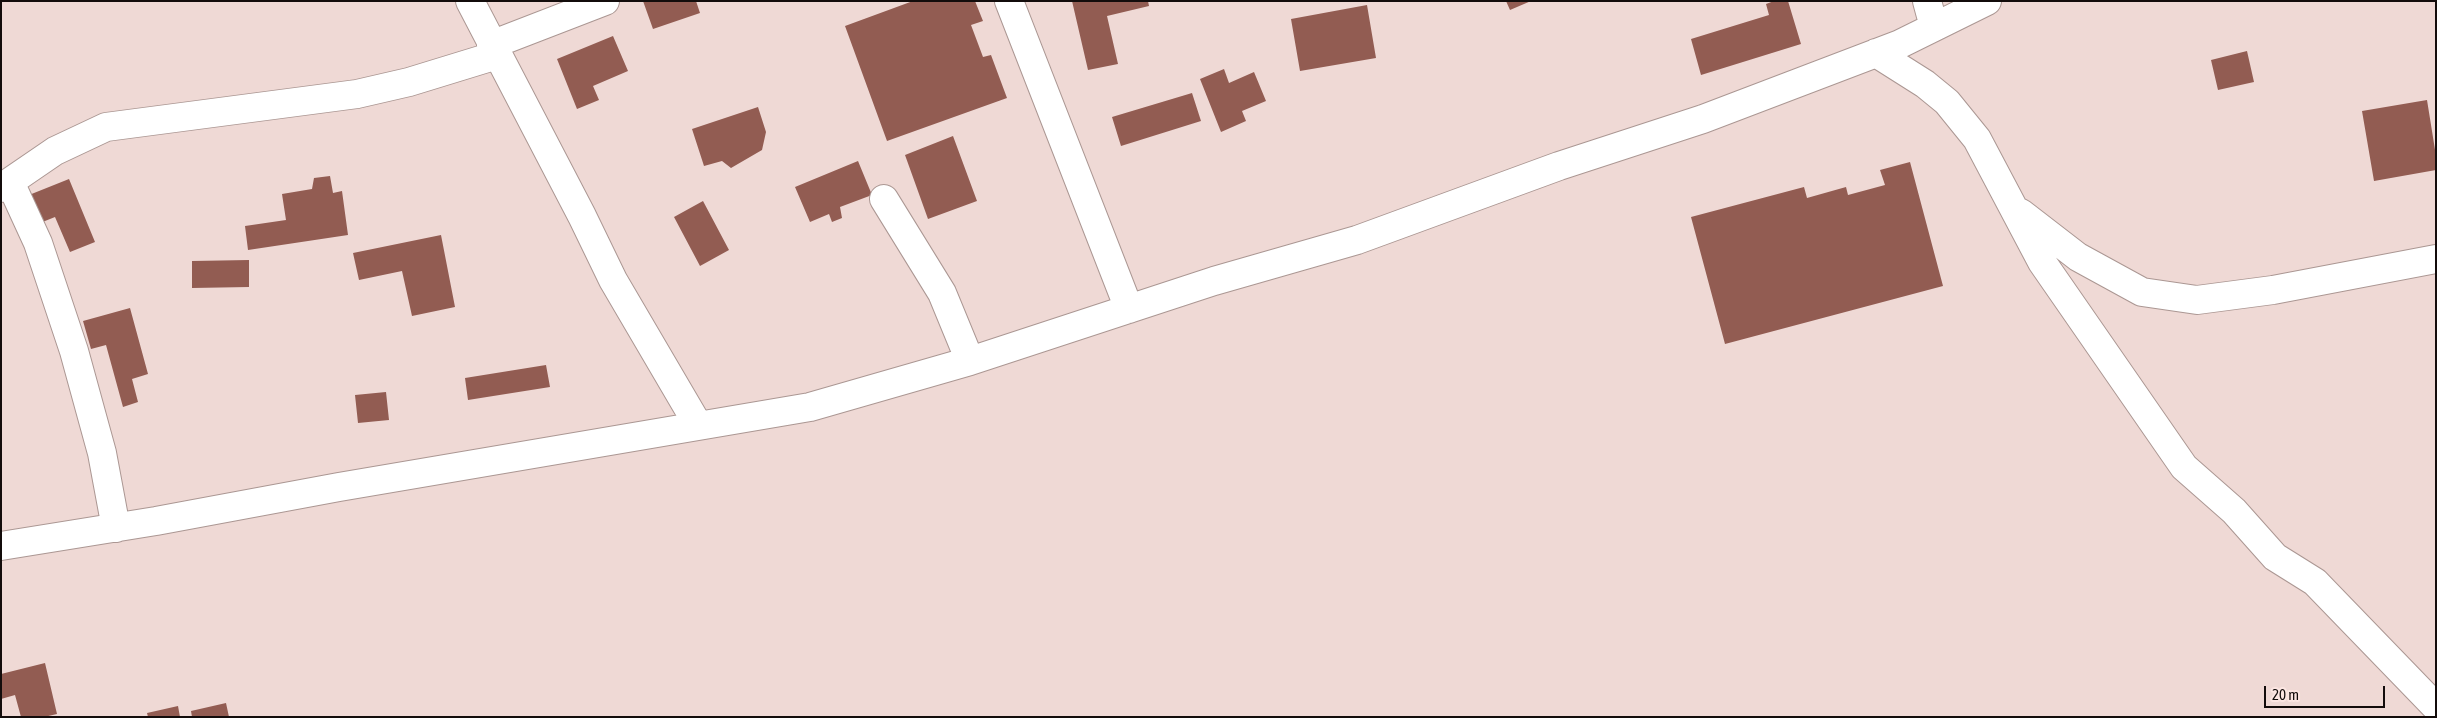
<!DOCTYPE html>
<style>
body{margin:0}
#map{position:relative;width:2437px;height:718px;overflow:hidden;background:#efd9d5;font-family:"Asap Condensed",sans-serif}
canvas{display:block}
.frame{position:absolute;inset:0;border:2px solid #130c0b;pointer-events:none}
.scale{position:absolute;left:2264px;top:686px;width:121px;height:22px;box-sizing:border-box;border:2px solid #130c0b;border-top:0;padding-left:6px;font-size:15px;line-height:18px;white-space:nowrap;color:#130c0b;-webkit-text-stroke:4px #fce6e2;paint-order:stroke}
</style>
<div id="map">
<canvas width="2437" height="718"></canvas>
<div class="frame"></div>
<div class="scale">20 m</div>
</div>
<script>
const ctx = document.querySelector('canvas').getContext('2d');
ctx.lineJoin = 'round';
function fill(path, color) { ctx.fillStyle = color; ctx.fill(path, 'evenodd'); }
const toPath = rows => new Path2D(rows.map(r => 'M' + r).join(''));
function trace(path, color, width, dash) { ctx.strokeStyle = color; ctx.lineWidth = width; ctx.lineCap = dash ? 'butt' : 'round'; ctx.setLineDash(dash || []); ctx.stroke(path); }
fill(toPath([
 [643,1,696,1,700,13,653,29],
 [913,1,975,1,983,21,971,25,983,57,991,55,1007,98,887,141,845,26],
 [1072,1,1148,1,1149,6,1107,16,1118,64,1088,70],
 [1506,1,1531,1,1510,10],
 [1774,1,1788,1,1801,44,1701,75,1691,39,1769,15,1766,4],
 [1367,5,1376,58,1300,71,1291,19],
 [613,36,628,71,593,86,599,100,577,109,557,59],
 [2247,51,2254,82,2218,90,2211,60],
 [1224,69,1229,83,1254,72,1266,101,1242,111,1246,121,1221,132,1200,79],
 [1192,93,1201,121,1121,146,1112,117],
 [2427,100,2436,156,2436,170,2374,181,2362,111],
 [758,107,766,132,762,150,731,168,722,161,704,166,692,129],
 [953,136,977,201,928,219,905,155],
 [858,161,872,195,840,207,842,218,832,222,829,214,810,222,795,187],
 [1910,162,1943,286,1725,344,1691,217,1804,187,1807,198,1846,187,1848,195,1885,185,1880,170],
 [330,176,333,193,342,191,348,235,248,250,245,226,286,220,282,194,312,189,314,178],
 [69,179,95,242,70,252,55,217,40,223,29,195],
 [703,201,729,250,700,266,674,217],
 [441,235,455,307,412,316,402,271,359,280,353,253],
 [249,260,249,287,192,288,192,261],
 [130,308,148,374,132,379,138,402,123,407,106,345,91,349,83,321],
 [546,365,550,387,468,400,465,378],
 [386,392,389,420,358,423,355,395],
 [45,663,57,714,44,717,21,717,15,695,1,699,1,674],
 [226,703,229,717,192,717,191,711],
 [178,706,180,717,148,717,147,713]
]), '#925c52');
const minor = toPath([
 [470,1,582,216,613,280,698,425],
 [1009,1,1129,309],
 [1927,1,1934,27],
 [491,45,605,1],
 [1876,53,1925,84,1947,102,1977,139,2042,262,2184,467,2234,511,2275,557,2315,582,2436,707],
 [10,182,38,243,74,351,102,453,116,528],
 [1,188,55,151,106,127,357,94,409,82,497,55],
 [884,199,942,293,970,361],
 [2021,213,2078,257,2142,292,2197,300,2273,290,2436,259],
 [1,546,156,521,339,487,810,407,970,361,1214,281,1357,240,1559,166,1703,119,1900,44,1987,1]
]);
trace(minor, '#ab9793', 30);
trace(minor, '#fff', 28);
</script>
